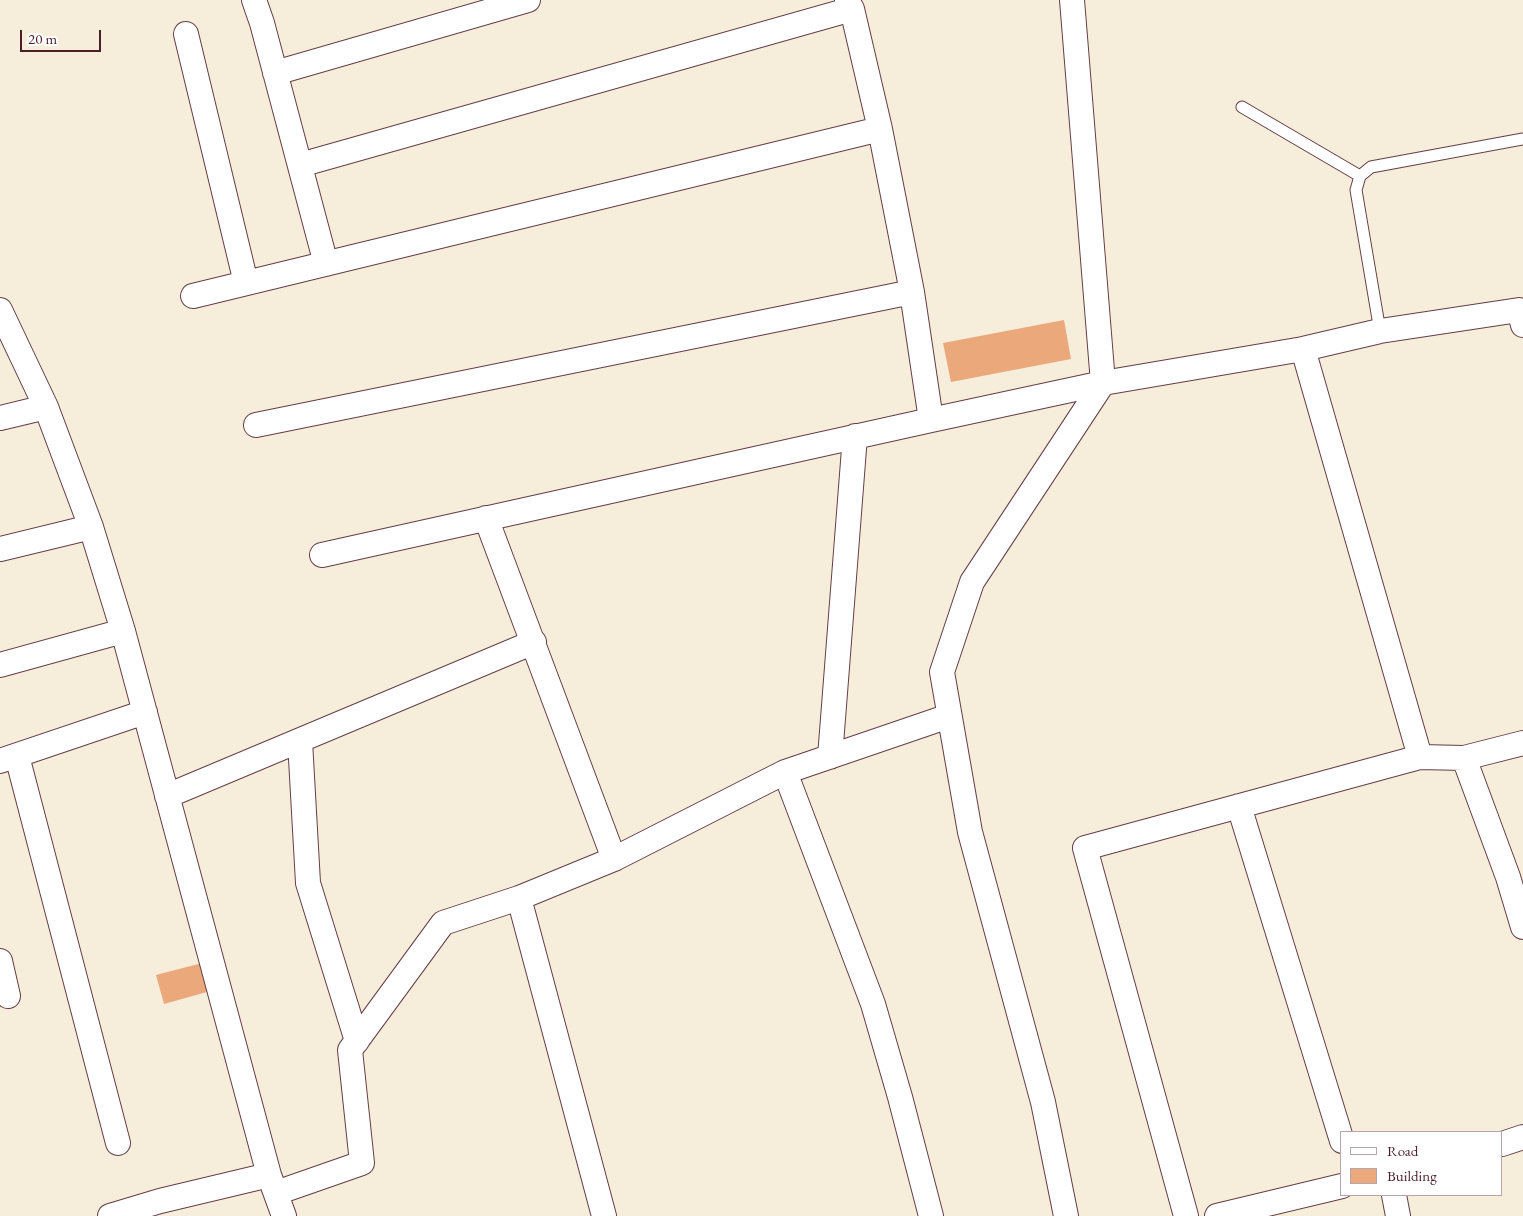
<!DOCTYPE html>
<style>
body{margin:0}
#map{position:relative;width:1523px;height:1216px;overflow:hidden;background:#f6eddb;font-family:"EB Garamond",serif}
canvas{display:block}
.legend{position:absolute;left:1340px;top:1131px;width:162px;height:65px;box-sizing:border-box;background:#fff;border:1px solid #b7a5aa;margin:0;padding:6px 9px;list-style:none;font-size:15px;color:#4a1f2b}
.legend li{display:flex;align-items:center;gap:10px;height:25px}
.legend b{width:25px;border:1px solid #b7a5aa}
.scale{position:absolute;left:20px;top:30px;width:81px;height:22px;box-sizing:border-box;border:2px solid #4a1f2b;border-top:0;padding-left:6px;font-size:15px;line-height:18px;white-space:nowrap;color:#4a1f2b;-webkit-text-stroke:4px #fff;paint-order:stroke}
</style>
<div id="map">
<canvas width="1523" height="1216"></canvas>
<ul class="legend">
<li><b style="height:6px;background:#fff"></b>Road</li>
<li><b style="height:14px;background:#eaa87b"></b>Building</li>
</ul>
<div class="scale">20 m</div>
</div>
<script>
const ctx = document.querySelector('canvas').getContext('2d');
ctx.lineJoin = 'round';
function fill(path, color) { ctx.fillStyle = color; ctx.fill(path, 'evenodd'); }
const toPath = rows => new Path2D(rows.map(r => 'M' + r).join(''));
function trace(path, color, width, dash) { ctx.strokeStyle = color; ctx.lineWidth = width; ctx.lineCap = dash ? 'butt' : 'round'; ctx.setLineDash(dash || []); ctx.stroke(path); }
fill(toPath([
 [1064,320,1071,359,951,382,943,343],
 [206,962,214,990,164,1004,156,975]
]), '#eaa87b');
const lane = toPath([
 [1242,107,1360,176],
 [1380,331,1356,190,1360,176,1371,167,1523,139]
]);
const street = toPath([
 [254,0,262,23,326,264],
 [847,0,852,9,880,129,912,292,931,420],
 [1072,0,1103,383,1303,349],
 [186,34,246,283],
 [275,73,528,0],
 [300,165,852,9],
 [193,296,880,129],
 [0,310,46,407,91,527,123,631,269,1175,284,1216],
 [0,418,46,407],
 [256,425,912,292],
 [486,518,614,859],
 [0,549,91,527],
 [322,555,931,420,1103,383],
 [0,665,123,631],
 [300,741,308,883,357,1041],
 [1523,743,1464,758,1508,877,1523,927],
 [17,756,118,1143],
 [830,757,855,436],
 [1464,758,1420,757,1303,349,1380,331,1519,310,1523,325],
 [0,761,145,712],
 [785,772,873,1004,900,1097,931,1216],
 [167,796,534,642],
 [1239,806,1342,1141],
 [0,961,8,996],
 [1502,1144,1523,1137],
 [276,1193,362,1163,350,1050,443,923,519,898],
 [1394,1195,1398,1216],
 [110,1216,160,1201,269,1175],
 [604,1216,519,898,614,859,785,772,949,716],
 [1066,1216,1043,1102,970,832,942,672,972,582,1103,383],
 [1186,1216,1085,848,1420,757],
 [1217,1216,1342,1186]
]);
trace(lane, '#643e45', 13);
trace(street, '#643e45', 26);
trace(lane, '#fff', 11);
trace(street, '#fff', 24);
</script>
